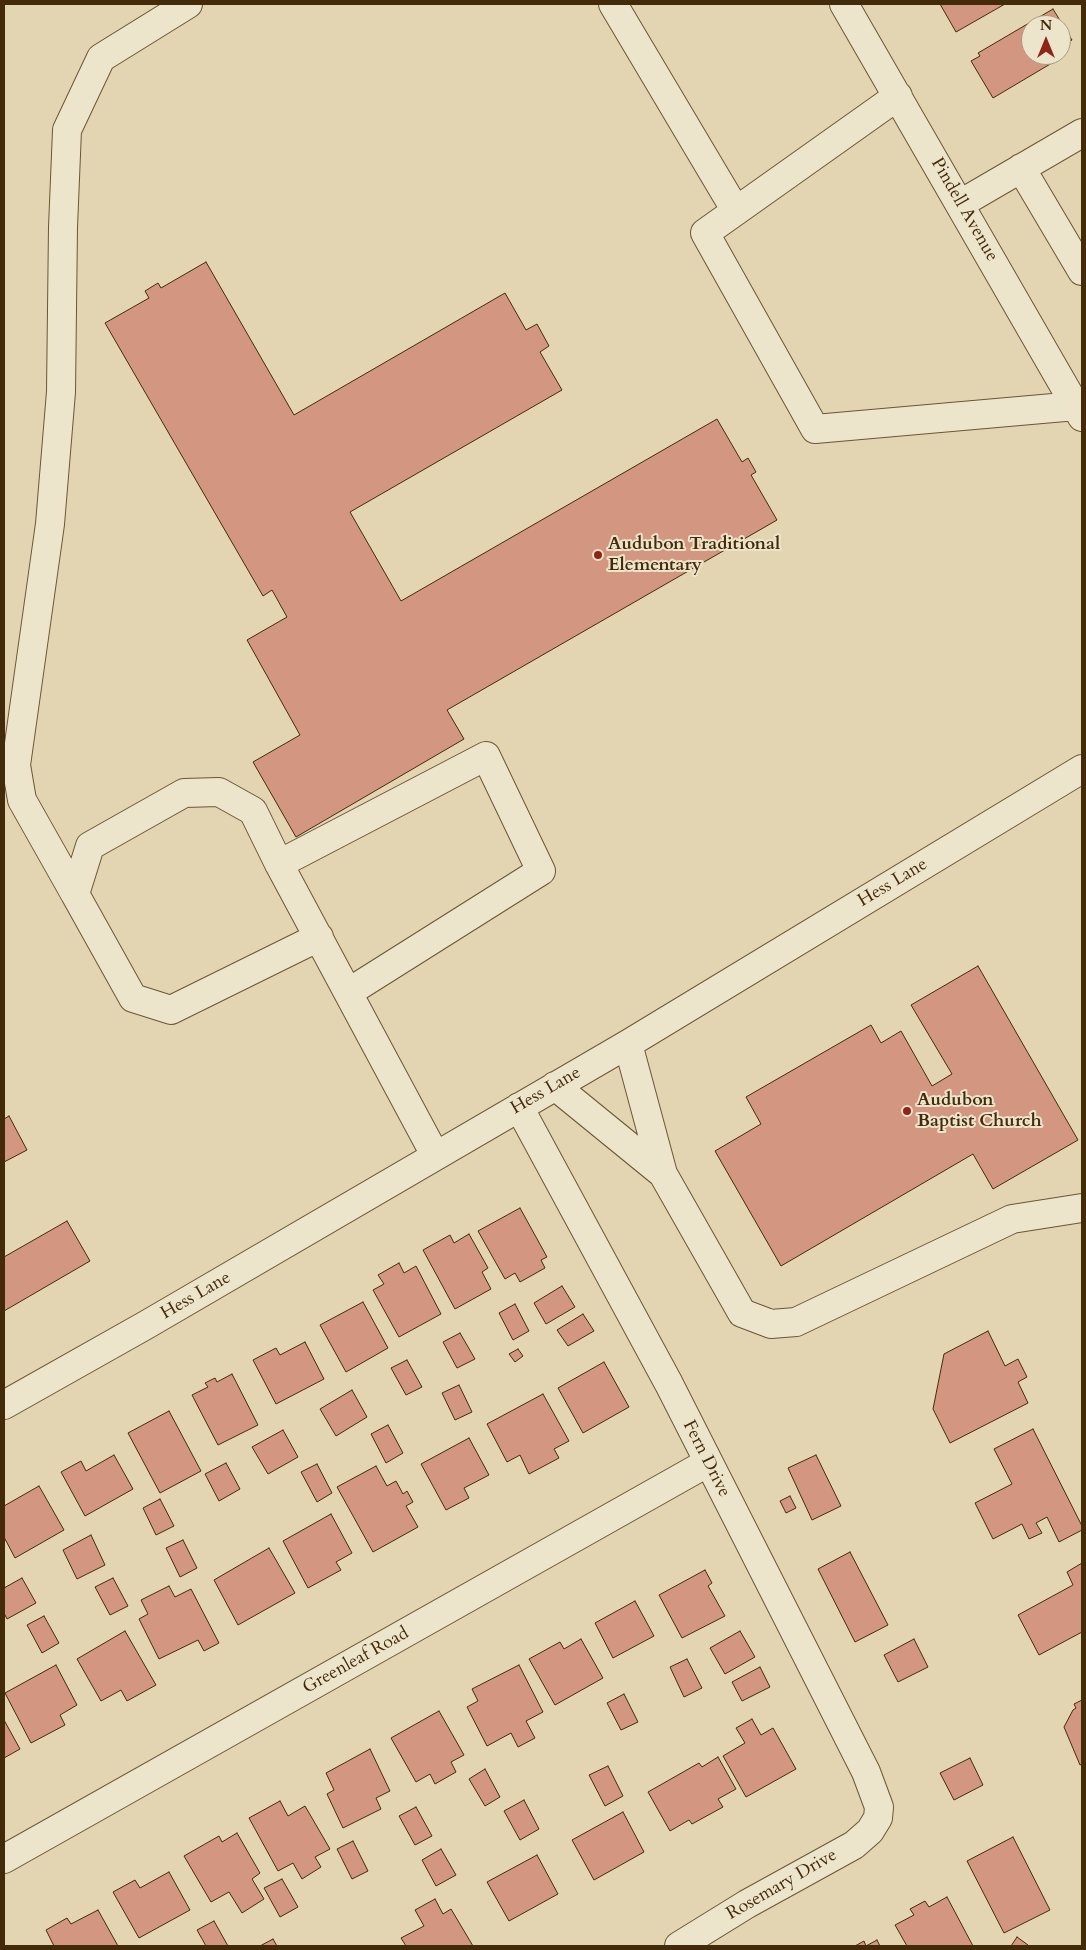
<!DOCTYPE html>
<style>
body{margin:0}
#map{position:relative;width:1086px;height:1950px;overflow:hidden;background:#e3d5b1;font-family:Cardo,serif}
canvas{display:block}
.frame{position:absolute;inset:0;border:5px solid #432b0a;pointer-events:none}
.north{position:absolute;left:1021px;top:15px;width:50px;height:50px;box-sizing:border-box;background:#ede4cc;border:1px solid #a99a7e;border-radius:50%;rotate:0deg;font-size:14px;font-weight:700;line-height:20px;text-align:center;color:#432b0a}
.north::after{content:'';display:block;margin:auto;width:18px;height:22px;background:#8f2418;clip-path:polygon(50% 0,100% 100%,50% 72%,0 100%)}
</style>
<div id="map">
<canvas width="1086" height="1950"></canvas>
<div class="frame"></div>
<div class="north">N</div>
</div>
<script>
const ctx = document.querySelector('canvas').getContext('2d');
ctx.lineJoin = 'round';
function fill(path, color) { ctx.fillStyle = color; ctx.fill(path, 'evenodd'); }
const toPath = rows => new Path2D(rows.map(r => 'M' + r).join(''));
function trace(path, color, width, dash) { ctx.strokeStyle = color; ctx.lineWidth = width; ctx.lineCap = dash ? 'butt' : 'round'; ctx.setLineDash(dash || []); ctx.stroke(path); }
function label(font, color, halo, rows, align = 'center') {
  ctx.font = font + ' Cardo,serif'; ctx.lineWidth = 4; ctx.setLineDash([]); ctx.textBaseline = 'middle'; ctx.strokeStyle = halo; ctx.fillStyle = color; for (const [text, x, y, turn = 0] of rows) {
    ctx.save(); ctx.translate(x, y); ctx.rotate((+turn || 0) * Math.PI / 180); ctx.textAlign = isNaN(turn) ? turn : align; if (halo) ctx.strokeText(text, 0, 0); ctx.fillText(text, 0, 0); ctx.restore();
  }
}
const building = toPath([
 [940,4,1005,4,956,32,940,4],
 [1053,9,1072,40,1061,46,1061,25,1031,25,1031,55,1053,55,1057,60,993,98,971,61,980,56,978,53,1053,9],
 [206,262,294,415,505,293,526,330,537,324,549,346,540,352,562,390,350,512,401,601,717,419,742,462,748,458,756,472,751,475,777,520,447,710,464,739,296,837,253,762,300,735,247,640,287,617,272,590,263,596,105,323,149,298,145,291,158,283,161,288,206,262],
 [978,966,1078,1140,993,1189,973,1154,781,1266,715,1151,761,1124,746,1097,871,1025,881,1043,901,1031,932,1086,952,1074,911,1005,978,966],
 [9,1116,27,1150,4,1162,4,1119,9,1116],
 [520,1208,547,1257,541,1260,545,1268,520,1282,515,1273,505,1279,478,1231,520,1208],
 [67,1221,90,1261,4,1311,4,1257,67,1221],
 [469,1234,488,1268,482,1272,491,1289,455,1309,423,1250,450,1235,454,1243,469,1234],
 [399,1263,404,1273,416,1266,441,1314,399,1337,373,1290,384,1284,378,1275,399,1263],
 [562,1286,575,1307,546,1324,534,1303,562,1286],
 [363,1302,388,1348,346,1372,320,1325,363,1302],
 [515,1304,529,1331,513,1340,499,1313,515,1304],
 [583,1314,594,1331,568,1346,557,1330,583,1314],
 [988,1331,1005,1366,1018,1359,1027,1377,1018,1382,1028,1403,950,1443,933,1409,944,1354,988,1331],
 [460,1333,475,1359,457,1368,443,1342,460,1333],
 [305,1342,324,1379,276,1404,253,1360,276,1348,280,1355,305,1342],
 [518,1349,523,1356,515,1362,509,1354,518,1349],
 [407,1360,422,1387,406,1395,391,1368,407,1360],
 [604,1362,629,1407,583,1433,558,1388,604,1362],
 [232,1374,258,1425,218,1445,192,1395,208,1387,205,1383,215,1378,217,1382,232,1374],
 [459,1385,472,1412,455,1420,442,1393,459,1385],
 [352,1390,367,1417,336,1436,320,1409,352,1390],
 [543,1394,569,1441,554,1449,559,1458,529,1474,520,1455,507,1462,487,1424,543,1394],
 [169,1411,201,1471,160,1493,128,1433,169,1411],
 [388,1425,403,1453,386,1463,371,1434,388,1425],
 [1033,1429,1082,1526,1082,1530,1059,1542,1047,1517,1036,1523,1042,1533,1029,1539,1022,1524,993,1539,975,1503,1012,1484,994,1449,1033,1429],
 [283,1430,298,1457,268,1474,252,1447,283,1430],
 [469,1438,489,1475,464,1488,469,1498,446,1510,421,1464,469,1438],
 [114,1455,133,1489,85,1516,61,1472,81,1461,86,1471,114,1455],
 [816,1455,841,1506,812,1520,788,1468,816,1455],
 [226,1463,240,1489,219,1501,205,1474,226,1463],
 [317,1464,332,1493,317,1502,301,1472,317,1464],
 [376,1466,387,1486,396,1481,403,1494,407,1491,413,1502,406,1506,418,1527,373,1552,337,1487,376,1466],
 [39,1486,64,1530,15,1558,4,1537,4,1506,39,1486],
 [790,1496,796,1508,786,1513,780,1501,790,1496],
 [160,1499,174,1526,156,1535,143,1508,160,1499],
 [331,1514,352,1553,336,1562,341,1570,308,1588,283,1541,331,1514],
 [91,1535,105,1565,77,1579,63,1550,91,1535],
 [183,1540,197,1568,180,1577,166,1548,183,1540],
 [269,1548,295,1593,238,1625,214,1580,269,1548],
 [850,1552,888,1625,855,1642,818,1569,850,1552],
 [1082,1563,1082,1632,1039,1655,1018,1615,1073,1585,1067,1572,1082,1563],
 [705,1570,712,1583,708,1586,725,1616,682,1638,659,1595,705,1570],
 [22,1578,36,1603,7,1619,4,1613,4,1588,22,1578],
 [113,1578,128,1606,110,1615,95,1587,113,1578],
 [169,1586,175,1597,191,1589,219,1643,204,1651,198,1640,159,1659,139,1619,148,1614,141,1600,169,1586],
 [635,1601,654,1636,613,1658,595,1623,635,1601],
 [44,1616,59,1643,42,1653,27,1625,44,1616],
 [125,1631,156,1685,127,1701,121,1690,101,1701,77,1659,125,1631],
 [740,1631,755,1657,725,1674,710,1648,740,1631],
 [581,1639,603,1678,555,1705,529,1659,560,1642,564,1649,581,1639],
 [914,1639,928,1667,898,1682,884,1655,914,1639],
 [687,1659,702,1688,684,1697,670,1667,687,1659],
 [56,1665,77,1705,60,1715,65,1725,31,1743,5,1693,56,1665],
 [519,1665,543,1712,526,1721,535,1738,518,1747,511,1733,487,1746,467,1707,478,1701,472,1689,519,1665],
 [760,1667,770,1687,742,1701,732,1682,760,1667],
 [624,1694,638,1722,621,1730,607,1703,624,1694],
 [1082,1700,1082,1764,1080,1765,1064,1727,1073,1710,1076,1708,1074,1704,1082,1700],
 [439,1711,464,1755,451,1762,456,1772,435,1784,430,1774,416,1782,391,1738,439,1711],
 [752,1719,761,1735,773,1728,796,1769,746,1797,723,1756,745,1743,736,1728,752,1719],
 [4,1720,20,1749,4,1758,4,1720],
 [370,1749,390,1791,376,1798,381,1809,343,1828,327,1794,334,1790,326,1773,370,1749],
 [718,1757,736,1789,718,1799,723,1807,692,1824,689,1820,670,1831,648,1792,699,1763,702,1767,718,1757],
 [970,1758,983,1785,954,1800,940,1773,970,1758],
 [608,1766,623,1796,605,1806,589,1775,608,1766],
 [485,1769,500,1797,485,1806,469,1779,485,1769],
 [524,1800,539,1829,520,1840,504,1811,524,1800],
 [280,1801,288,1816,305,1806,330,1849,315,1857,321,1867,302,1879,293,1863,278,1871,249,1818,280,1801],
 [416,1807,432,1836,415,1845,399,1816,416,1807],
 [623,1812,644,1852,594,1880,572,1840,623,1812],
 [237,1833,260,1873,252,1879,264,1899,242,1913,229,1892,211,1902,184,1856,219,1836,222,1842,237,1833],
 [1013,1837,1050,1910,1004,1933,967,1861,1013,1837],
 [353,1841,368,1871,352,1879,337,1849,353,1841],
 [441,1849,456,1875,436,1886,422,1860,441,1849],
 [537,1855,558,1894,509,1921,487,1882,537,1855],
 [169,1872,190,1910,139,1938,113,1892,135,1880,140,1888,169,1872],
 [282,1879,298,1907,280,1917,264,1888,282,1879],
 [947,1897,973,1946,907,1946,895,1925,914,1915,910,1909,925,1901,929,1907,947,1897],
 [435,1899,443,1914,451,1909,473,1946,406,1946,401,1938,424,1926,415,1910,435,1899],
 [98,1910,118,1946,54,1946,46,1930,67,1918,71,1924,98,1910],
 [214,1921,228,1946,206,1946,197,1930,214,1921],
 [1017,1937,1028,1945,1028,1946,1011,1946,1017,1937],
 [273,1939,277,1946,260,1946,273,1939],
 [877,1940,880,1946,855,1946,864,1941,866,1946,877,1940]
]);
fill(building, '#d39681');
trace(building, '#432b0a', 1);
const minor = toPath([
 [613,4,736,211],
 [844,4,1082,417],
 [898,96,705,233,815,429,1076,406],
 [1021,168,1082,271],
 [960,204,1082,133],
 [279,864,253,811,219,792,184,793,90,846,75,894,133,998,171,1010,319,937],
 [75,894,22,800,16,765,50,524,61,392,63,227,67,130,101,58,188,4],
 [349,992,541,871,486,756,279,864,435,1155],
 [628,1044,663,1174,742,1313,771,1324,796,1322,1012,1219,1082,1208],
 [555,1086,663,1174],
 [519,1107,669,1384,866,1772,879,1807,878,1818,870,1831,854,1845,747,1904,679,1946],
 [4,1405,146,1325,628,1044,1082,769],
 [4,1859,707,1463]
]);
trace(minor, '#6b5634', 30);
trace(minor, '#ede4cc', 28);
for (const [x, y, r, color] of [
 [598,555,5,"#8f2418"],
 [907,1111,5,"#8f2418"]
]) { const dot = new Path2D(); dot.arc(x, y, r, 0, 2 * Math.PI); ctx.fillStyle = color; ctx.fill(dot); trace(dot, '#ede4cc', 2); }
label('18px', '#432b0a', '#ede4cc', [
 ["Pindell Avenue",964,210,60],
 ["Hess Lane",893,883,-31],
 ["Hess Lane",546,1091,-30],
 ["Hess Lane",196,1296,-30],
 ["Fern Drive",706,1459,63],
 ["Greenleaf Road",356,1661,-29],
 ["Rosemary Drive",782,1885,-30]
]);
label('bold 18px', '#432b0a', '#ede4cc', [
 ["Audubon Traditional",608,545],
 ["Elementary",608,566],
 ["Audubon",917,1101],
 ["Baptist Church",917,1122]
], 'left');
</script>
